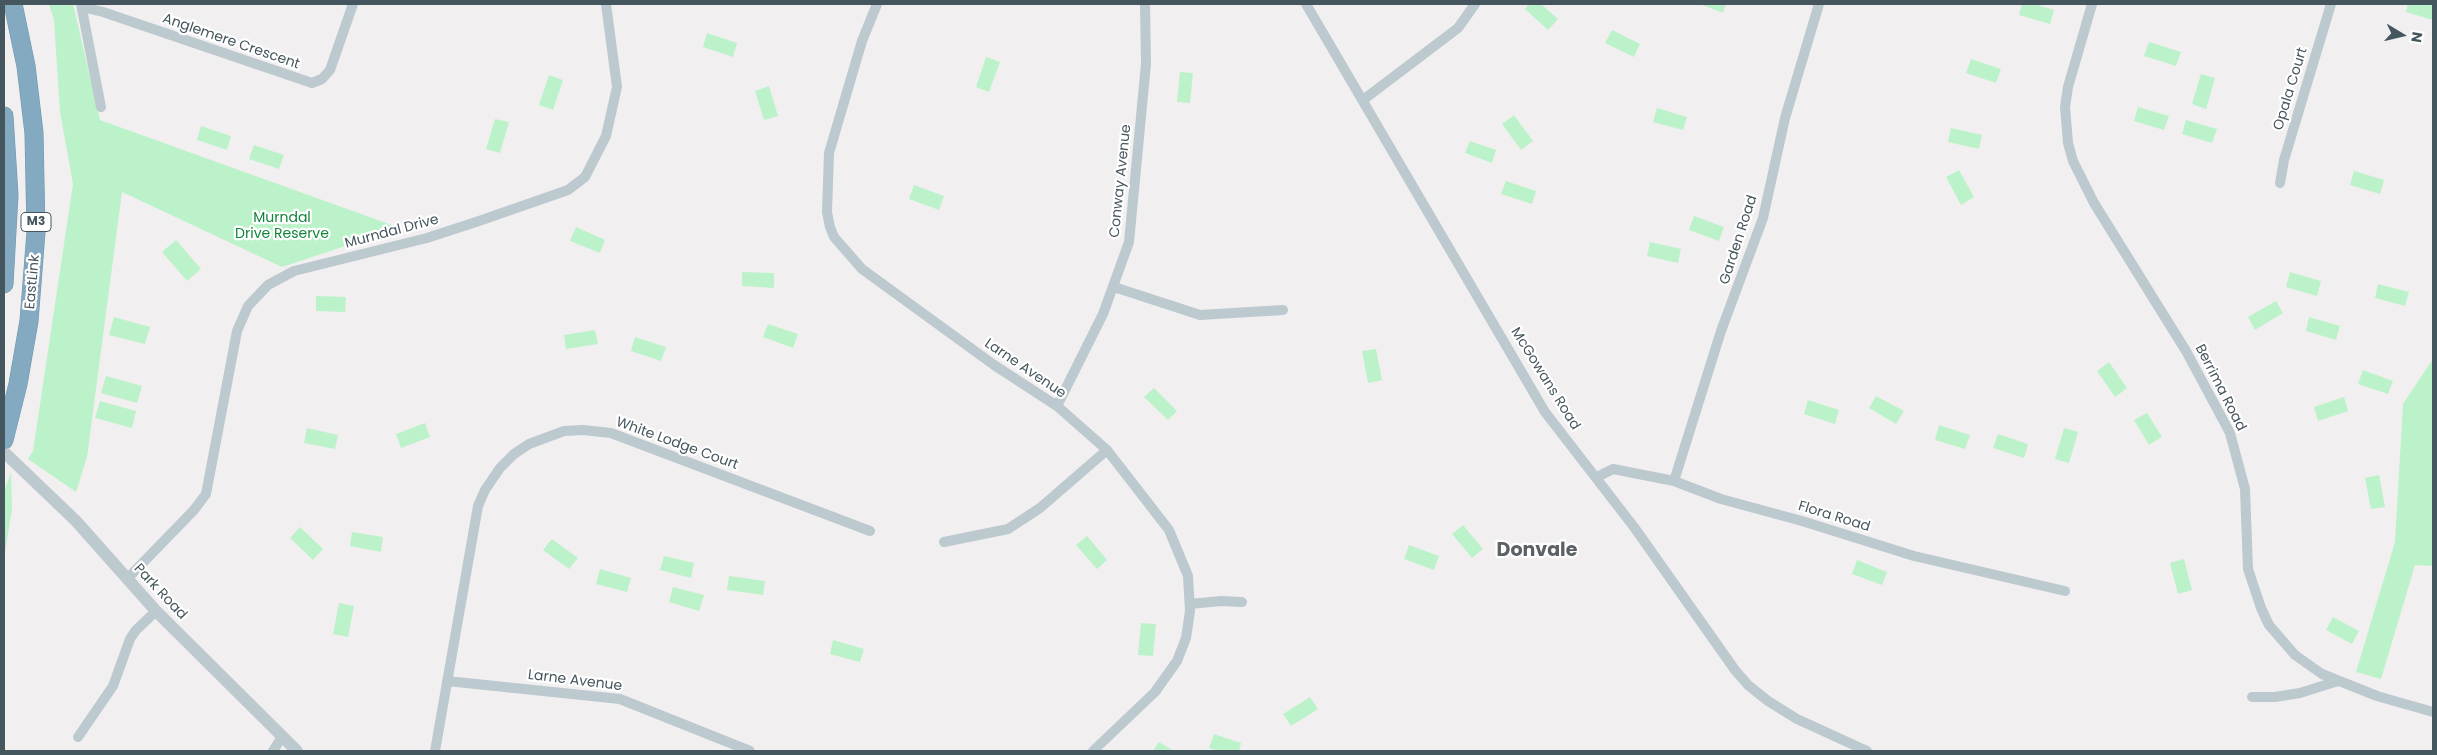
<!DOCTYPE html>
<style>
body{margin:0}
#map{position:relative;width:2437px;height:755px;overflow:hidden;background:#f2eff0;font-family:Poppins,sans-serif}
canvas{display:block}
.frame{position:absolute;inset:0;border:5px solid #46565e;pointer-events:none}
.north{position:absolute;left:2377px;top:10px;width:50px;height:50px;-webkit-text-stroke:4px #fff;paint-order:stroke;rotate:99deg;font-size:14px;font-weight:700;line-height:20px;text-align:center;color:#46565e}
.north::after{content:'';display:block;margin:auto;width:18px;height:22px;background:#46565e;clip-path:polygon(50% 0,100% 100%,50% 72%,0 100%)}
</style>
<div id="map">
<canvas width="2437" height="755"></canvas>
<div class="frame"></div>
<div class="north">N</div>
</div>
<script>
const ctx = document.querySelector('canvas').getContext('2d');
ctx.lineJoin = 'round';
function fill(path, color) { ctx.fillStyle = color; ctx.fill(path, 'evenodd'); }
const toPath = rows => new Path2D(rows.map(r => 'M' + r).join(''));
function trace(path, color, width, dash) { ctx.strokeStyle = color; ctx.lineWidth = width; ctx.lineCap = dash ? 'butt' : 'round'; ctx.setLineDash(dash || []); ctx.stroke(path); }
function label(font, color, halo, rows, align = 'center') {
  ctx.font = font + ' Poppins,sans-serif'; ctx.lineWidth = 4.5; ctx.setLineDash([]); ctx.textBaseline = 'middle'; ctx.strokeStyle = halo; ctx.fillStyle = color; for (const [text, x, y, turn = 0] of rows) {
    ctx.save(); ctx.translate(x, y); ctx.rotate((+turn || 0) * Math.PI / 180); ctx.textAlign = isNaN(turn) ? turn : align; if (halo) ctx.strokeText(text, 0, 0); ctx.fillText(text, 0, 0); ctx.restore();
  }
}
fill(toPath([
 [49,4,73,4,100,120,400,228,282,267,122,192,87,457,76,492,28,459,33,451,73,184,60,112,54,20],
 [1529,4,1541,4,1558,19,1548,30,1525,9],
 [1700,4,1726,4,1723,13],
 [2022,4,2034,4,2054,10,2050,24,2019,15],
 [2408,4,2433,5,2433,20,2406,12],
 [1612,30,1640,44,1634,57,1605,43],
 [707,33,737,43,733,57,703,47],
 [2149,42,2181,52,2176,66,2144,56],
 [986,57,1000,62,989,92,976,87],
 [1971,59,2001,69,1996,83,1966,73],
 [1180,72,1193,73,1190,103,1177,102],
 [2201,74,2215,78,2206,109,2192,104],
 [549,75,563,80,553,110,539,105],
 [769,86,778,116,764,120,755,91],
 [2138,107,2169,116,2164,130,2134,121],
 [1657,108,1687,117,1683,130,1653,122],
 [1514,115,1533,141,1521,150,1502,124],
 [495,119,509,122,500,153,486,149],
 [2186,120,2217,129,2212,143,2182,134],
 [201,126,231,136,227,150,197,140],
 [1951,128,1982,135,1979,149,1948,142],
 [1470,141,1496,150,1492,163,1465,153],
 [254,145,284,155,279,169,249,159],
 [1959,170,1974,197,1961,205,1946,177],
 [2354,171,2384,180,2380,194,2350,185],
 [1506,181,1536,191,1532,204,1501,194],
 [914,185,944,196,939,210,909,199],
 [1694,216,1724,227,1719,241,1689,230],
 [576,227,605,240,600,253,570,241],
 [176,240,201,269,187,281,162,252],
 [1650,242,1681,249,1678,263,1647,256],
 [742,272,774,273,774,288,742,286],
 [2290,272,2321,281,2317,296,2286,287],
 [2378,284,2409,292,2405,306,2375,298],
 [316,296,346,297,345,312,316,311],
 [2276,301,2283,313,2255,330,2248,317],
 [114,317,150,327,145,344,109,335],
 [2309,317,2340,326,2336,340,2306,331],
 [768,324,798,334,793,348,763,337],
 [595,330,598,344,566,349,564,335],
 [635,337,666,347,661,361,631,351],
 [1376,349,1382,380,1368,383,1362,351],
 [2433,359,2433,566,2415,565,2381,679,2356,672,2395,542,2403,404],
 [2109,362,2127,388,2115,397,2097,371],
 [2363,370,2393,381,2388,394,2358,384],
 [106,376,142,386,137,403,101,393],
 [1154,388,1177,411,1168,420,1144,397],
 [1876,396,1904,411,1896,424,1869,408],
 [2344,397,2348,411,2318,421,2314,407],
 [1808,400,1839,410,1835,424,1804,414],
 [100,401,136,411,132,428,95,418],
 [2147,413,2162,437,2149,445,2134,420],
 [425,423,430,437,401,448,396,434],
 [1939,425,1970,435,1965,449,1935,440],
 [307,428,338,435,335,449,304,443],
 [2064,428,2078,432,2069,463,2055,459],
 [1998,434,2028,444,2024,458,1993,448],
 [11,472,12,509,4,558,4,492],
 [2379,475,2385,507,2371,509,2365,478],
 [1463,525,1483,549,1472,558,1452,534],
 [300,527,323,549,313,560,290,538],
 [352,532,383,537,381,552,350,546],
 [1087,536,1107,560,1097,569,1076,545],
 [552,539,578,558,569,569,543,550],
 [1409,545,1439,556,1434,570,1404,559],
 [664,556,694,563,691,578,660,570],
 [2184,559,2192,590,2178,594,2170,563],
 [1857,560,1887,572,1882,585,1852,574],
 [600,569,631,578,627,592,596,584],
 [729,576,765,581,763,595,727,590],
 [673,587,704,595,699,611,669,602],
 [339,603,354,606,348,637,333,634],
 [2333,617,2359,631,2352,644,2326,630],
 [1141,623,1156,624,1153,656,1138,655],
 [833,640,864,649,860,662,830,654],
 [1310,697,1318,709,1291,726,1283,714],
 [1214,734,1241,743,1239,751,1220,751,1209,748],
 [1159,742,1174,751,1153,751]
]), '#bcf2c9');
const motorway = toPath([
 [4,116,9,195,4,284],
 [4,440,18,384,29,321,36,232,34,133,26,66,13,4]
]);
trace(motorway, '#7095ad', 19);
trace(toPath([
 [81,4,101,107],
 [877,4,862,41,829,153,827,212,830,227,834,237,862,269,994,365,1057,406,1107,450,1169,530,1188,576,1190,611,1186,638,1177,661,1155,692,1093,751],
 [1306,4,1545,412,1634,527,1735,670,1748,685,1768,701,1797,719,1867,751],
 [2092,4,2068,87,2065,107,2068,143,2073,161,2094,203,2186,351,2230,433,2245,489,2248,569,2261,608,2269,625,2295,655,2322,674,2377,696,2433,712],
 [82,7,103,12,312,83,322,79,330,70,353,4],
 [1363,100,1458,28,1475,4],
 [2280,183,2284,160,2331,4],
 [1114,287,1200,315,1283,310],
 [1057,406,1103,314,1129,242,1146,64,1145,4],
 [1597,477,1613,469,1674,481,1721,499,1802,521,1914,556,2065,591],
 [1674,481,1721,331,1763,218,1785,118,1819,4],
 [944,542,1008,529,1040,508,1107,450],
 [127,579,194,510,206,494,237,331,248,306,268,285,294,271,427,238,479,221,568,190,585,177,606,136,617,87,606,4],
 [1190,604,1221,601,1242,602],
 [447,681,620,699,750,751],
 [2252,697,2275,697,2300,693,2338,681],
 [78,737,113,686,130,639,136,630,156,611],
 [273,751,282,737],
 [435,751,478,506,485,490,500,468,514,454,529,444,564,431,583,430,611,433,870,531]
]), '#bcc9cf', 10);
trace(toPath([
 [4,452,76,521,156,611,297,751]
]), '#bcc9cf', 12);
trace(motorway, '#84aac1', 18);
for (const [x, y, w] of [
 [36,222,30]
]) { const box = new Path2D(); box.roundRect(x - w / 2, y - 9.5, w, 19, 4); ctx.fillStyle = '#fff'; ctx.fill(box); trace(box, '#46565e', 1); }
label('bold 12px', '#46565e', null, [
 ["M3",36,222]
]);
label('14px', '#46565e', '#fff', [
 ["Anglemere Crescent",231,42,19],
 ["Opala Court",2291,89,-73],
 ["Conway Avenue",1121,181,-84],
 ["Murndal Drive",392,232,-15],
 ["Garden Road",1739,240,-72],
 ["EastLink",33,282,-85],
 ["Larne Avenue",1025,369,34],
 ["McGowans Road",1545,379,58],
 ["Berrima Road",2220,388,63],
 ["White Lodge Court",677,444,20],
 ["Flora Road",1834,517,17],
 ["Park Road",160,592,47],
 ["Larne Avenue",575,681,7]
]);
label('14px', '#12853b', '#fff', [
 ["Murndal",282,218],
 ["Drive Reserve",282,234]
]);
label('bold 19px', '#5c6165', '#fff', [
 ["Donvale",1537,551]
]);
</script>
